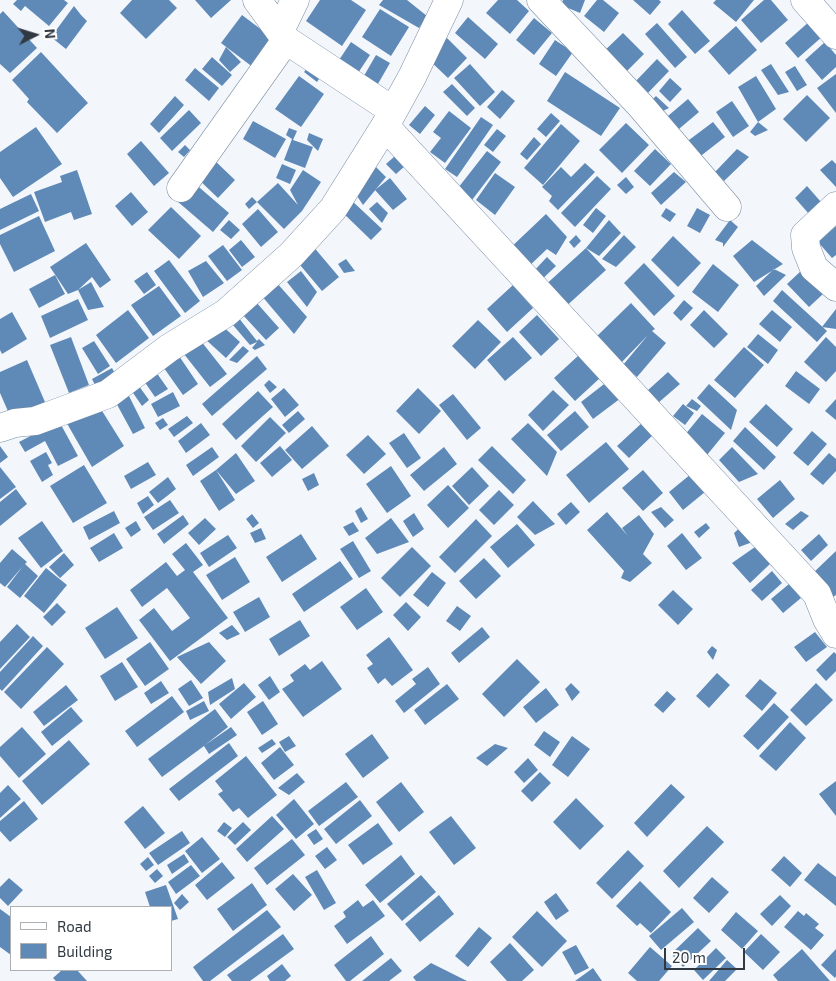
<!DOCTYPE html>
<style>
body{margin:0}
#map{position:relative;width:836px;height:981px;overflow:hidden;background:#f3f7fc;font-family:"Exo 2",sans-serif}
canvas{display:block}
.legend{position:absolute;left:10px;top:906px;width:162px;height:65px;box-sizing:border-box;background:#fff;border:1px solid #acb0b3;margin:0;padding:6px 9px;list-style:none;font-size:15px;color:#303942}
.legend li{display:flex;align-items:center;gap:10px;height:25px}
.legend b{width:25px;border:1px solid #acb0b3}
.north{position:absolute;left:10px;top:10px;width:50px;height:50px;-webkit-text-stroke:4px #fff;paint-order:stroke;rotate:85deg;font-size:14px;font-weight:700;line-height:20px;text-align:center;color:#303942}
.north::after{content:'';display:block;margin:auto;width:18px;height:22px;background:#303942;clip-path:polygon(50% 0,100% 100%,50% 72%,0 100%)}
.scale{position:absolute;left:664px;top:948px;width:81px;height:22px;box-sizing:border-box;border:2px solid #303942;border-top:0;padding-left:6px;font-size:15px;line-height:18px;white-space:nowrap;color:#303942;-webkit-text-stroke:4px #fff;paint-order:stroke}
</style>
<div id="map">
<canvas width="836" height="981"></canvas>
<ul class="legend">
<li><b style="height:6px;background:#fff"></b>Road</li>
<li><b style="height:14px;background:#5f8ab8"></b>Building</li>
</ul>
<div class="north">N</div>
<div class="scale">20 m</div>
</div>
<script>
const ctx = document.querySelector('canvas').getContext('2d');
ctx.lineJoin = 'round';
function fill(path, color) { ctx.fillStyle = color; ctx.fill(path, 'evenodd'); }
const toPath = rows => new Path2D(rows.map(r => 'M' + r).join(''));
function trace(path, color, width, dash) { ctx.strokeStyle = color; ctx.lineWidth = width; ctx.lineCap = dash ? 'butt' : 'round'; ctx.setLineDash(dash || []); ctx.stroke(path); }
fill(toPath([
 [17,0,64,0,68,3,49,26,25,6,21,11,13,4],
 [132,0,169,0,177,8,146,39,120,13],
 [195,0,231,0,211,18],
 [320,0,351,0,366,10,342,46,306,21],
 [383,0,407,0,427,16,419,28,379,5],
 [498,0,517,0,529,11,510,34,486,13],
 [563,0,585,0,580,13,561,5],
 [597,0,603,0,619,13,604,32,584,16],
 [633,0,659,0,661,2,650,15],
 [716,0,754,0,736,22,713,3],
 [764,0,771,0,788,20,761,43,741,20],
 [74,6,81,15,87,21,66,49,51,37],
 [380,9,409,27,391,56,362,37],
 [682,10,710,41,695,54,668,24],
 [3,11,37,48,10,73,0,64,0,14],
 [242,15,275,40,254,68,221,43],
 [468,17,498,44,485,59,455,33],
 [534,18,552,33,534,55,516,40],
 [810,21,823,36,798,58,785,43],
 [657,23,687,57,675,68,645,34],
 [736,26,757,50,729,75,708,51],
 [623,33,644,54,623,75,602,53],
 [447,38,467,58,448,78,427,58],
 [555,40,573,52,556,76,539,64],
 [351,42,370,55,356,76,337,63],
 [825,42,836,55,836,67,822,80,805,60],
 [226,47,241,62,230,72,219,60],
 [41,52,88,103,57,133,27,102,29,99,12,80],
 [376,55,390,63,375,89,361,81],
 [212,57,232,75,222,86,202,69],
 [657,59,669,71,646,95,634,83],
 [470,64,495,92,480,106,454,78],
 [771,64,789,92,778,95,761,70],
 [795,66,807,85,797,91,785,72],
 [308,67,321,76,317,82,304,72],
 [195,68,219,88,209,101,185,80],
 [565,72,620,108,601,136,547,101],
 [836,74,836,113,817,88],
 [299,76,324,94,301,127,275,109],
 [756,76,776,109,758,122,738,87],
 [670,78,682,89,670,102,659,91],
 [452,84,475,108,467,116,443,92],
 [502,90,515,101,500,119,487,107],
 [807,95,830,118,806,142,783,119],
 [175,96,184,105,159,133,150,124],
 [656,96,669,108,659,113,648,104],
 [688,99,699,112,673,134,662,121],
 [732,101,749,126,733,137,716,112],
 [425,106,435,115,420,134,409,125],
 [189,110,201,123,172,151,160,138],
 [449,111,471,128,445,163,430,152,441,138,433,132],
 [551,113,560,121,546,137,537,129],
 [481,117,493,125,457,177,445,169],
 [253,121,286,139,275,158,243,139],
 [713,122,725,137,693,162,681,146],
 [758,122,768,130,755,136,750,132],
 [626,123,649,145,622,173,599,150],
 [561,124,580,141,543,185,524,168],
 [36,127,62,164,13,197,0,178,0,152],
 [289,128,297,131,293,140,313,147,305,168,284,160,292,139,286,135],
 [497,129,506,136,493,152,484,145],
 [309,133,323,139,318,151,307,140],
 [534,137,541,144,527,160,520,154],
 [141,141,169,173,154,186,127,154],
 [185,145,190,150,184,157,178,152],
 [655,149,671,164,650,186,634,171],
 [737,149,749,157,724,181,715,172],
 [487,151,501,162,469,204,458,188],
 [395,156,405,166,396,174,386,164],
 [212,158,235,180,218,198,195,176],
 [832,160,836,164,836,187,820,170],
 [585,163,595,172,558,210,549,201,552,196,542,187,561,167,571,177],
 [282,164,296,170,290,184,276,178],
 [374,165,386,177,363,205,353,190],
 [77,170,92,214,74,220,71,212,45,222,34,192,62,182,60,176],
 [303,170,321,182,302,211,284,229,257,202,278,183,298,205,290,190],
 [674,172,686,182,661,205,651,193],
 [495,173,515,187,495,215,476,200],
 [597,176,611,189,575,227,561,213],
 [626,177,634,187,626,194,617,185],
 [390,178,407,199,393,210,375,190],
 [193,182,229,213,213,232,177,201],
 [807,186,821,202,809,214,795,198],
 [131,192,148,212,132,226,115,206],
 [31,194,39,211,0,230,0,209],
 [252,197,257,202,249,209,245,204],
 [350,199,382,229,371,240,341,211],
 [377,202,388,213,382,223,369,209],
 [171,207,201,236,179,259,148,230],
 [596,208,606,216,593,233,583,225],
 [666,208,676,214,670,222,661,216],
 [697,208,710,215,700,233,687,226],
 [258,209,278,232,261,247,242,224],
 [546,214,567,237,556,255,547,249,525,270,507,251],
 [39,216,55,251,14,272,0,244,0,235],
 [229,220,240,230,231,239,220,230],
 [609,220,621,233,599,256,586,248],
 [730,220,738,227,723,247,723,243,715,240],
 [836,226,836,255,832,258,818,242],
 [576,235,581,241,574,248,569,242],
 [624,235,636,247,616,267,602,259],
 [673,236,701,263,678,287,651,260],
 [241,240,255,257,242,267,229,250],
 [752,240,783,264,754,282,733,256],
 [86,243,111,280,100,288,92,277,78,290,68,294,50,267],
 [223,245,242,270,227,281,208,256],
 [312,245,339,277,322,291,295,259],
 [586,248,606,270,562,310,542,288],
 [547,257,556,266,537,284,532,273],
 [346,259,355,271,344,273,338,264],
 [169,260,200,301,185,313,154,271],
 [206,261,224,283,203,297,188,271],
 [644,263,675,296,654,316,624,283],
 [713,264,739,285,718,312,692,292],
 [774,269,786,275,764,296,756,286],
 [802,270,823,294,809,307,787,284],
 [301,271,317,292,307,307,287,282],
 [147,272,156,285,144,294,134,281],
 [55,275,65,294,39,308,29,289],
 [91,282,104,307,88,310,78,290],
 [276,282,307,317,294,334,261,295],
 [513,285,533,308,507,332,487,309],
 [159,286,181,316,153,336,131,305],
 [782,290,827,331,817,342,773,301],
 [78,299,88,320,50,338,41,316],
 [684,300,693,308,681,321,673,313],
 [256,302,279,328,266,340,242,314],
 [631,303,655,329,652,331,666,343,637,377,623,365,648,335,620,364,595,338],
 [836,309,836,329,822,327],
 [128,310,149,338,116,363,96,335],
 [704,310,728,334,714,348,690,325],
 [772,310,792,327,780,342,759,324],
 [12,312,27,339,2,354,0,350,0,319],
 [234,312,257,341,259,339,265,345,255,350,252,348,257,342,250,345,227,318],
 [537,315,559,339,541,356,519,332],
 [478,320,501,342,475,369,452,346],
 [218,322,240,342,226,358,204,338],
 [758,334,778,350,768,364,747,347],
 [197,336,227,374,210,387,180,349],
 [71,337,89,385,69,393,50,345],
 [513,337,532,358,505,381,487,360],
 [826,337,836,347,836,371,826,382,804,362],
 [94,341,110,366,98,374,82,348],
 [243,346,249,351,237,363,229,360],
 [744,347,764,365,735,398,714,380],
 [175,350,198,384,183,395,159,361],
 [579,355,600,378,575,401,554,378],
 [257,356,267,369,212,416,202,404],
 [27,360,45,402,11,418,0,393,0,372],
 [112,368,117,377,97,389,92,379],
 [796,371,820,389,809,404,785,386],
 [156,372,168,389,155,397,144,381],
 [668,372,680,384,658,403,647,391],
 [269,380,277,387,270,393,264,385],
 [608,381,621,398,593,419,581,402],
 [136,382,149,400,142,406,129,387],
 [709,384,737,410,731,430,697,398],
 [284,388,299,405,285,417,271,399],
 [418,388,441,411,419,434,396,411],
 [553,390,569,405,543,431,528,415],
 [258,391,273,407,236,440,222,424],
 [127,392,145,428,133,434,114,399],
 [173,392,180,406,158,417,151,404],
 [453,394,481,428,467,440,439,405],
 [692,399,701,406,697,411,686,406],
 [836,399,836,420,825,411],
 [683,404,694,413,685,425,673,416],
 [766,404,793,429,777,447,749,422],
 [99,406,124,446,92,467,65,420],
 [298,411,305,419,289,433,282,425],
 [575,411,589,427,561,451,547,435],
 [702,414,725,433,707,455,684,436],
 [187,416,193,423,174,437,168,429],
 [270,417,286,433,256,462,241,446],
 [163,418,168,425,160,430,155,423],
 [59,421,78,456,58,466,45,441,25,452,19,442],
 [644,421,655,433,629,458,617,446],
 [201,423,210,435,186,453,178,441],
 [528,423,557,452,547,476,511,439],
 [312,426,329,446,302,469,285,450],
 [745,427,776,457,764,470,733,441],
 [812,431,827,444,808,466,793,453],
 [404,433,421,458,407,468,389,443],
 [368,435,386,454,364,474,346,455],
 [606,442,629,469,589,503,566,475],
 [0,446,8,457,0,463],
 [280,446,292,460,272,477,260,463],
 [492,446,526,480,513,494,478,460],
 [212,447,219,457,193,476,186,465],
 [444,447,457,464,424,491,410,475],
 [732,447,758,474,739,482,719,460],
 [46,452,52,463,48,465,53,475,42,482,30,461],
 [236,453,255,481,236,494,216,470],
 [829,453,836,459,836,471,823,485,810,474],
 [148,462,156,475,131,489,124,476],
 [84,465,107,503,73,523,50,486],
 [391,466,411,496,387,513,366,484],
 [0,467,16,487,0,499],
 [472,467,489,486,469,505,452,486],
 [216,470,235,500,219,511,200,481],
 [643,470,663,493,643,511,622,488],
 [314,473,319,485,308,491,302,479],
 [691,474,705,492,683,510,669,492],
 [168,477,176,489,158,503,149,492],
 [780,480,795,499,773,518,757,499],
 [448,485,469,508,448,528,427,505],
 [16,489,27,504,0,526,0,502],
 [499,490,514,505,494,525,479,510],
 [148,496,154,505,143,514,137,503],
 [170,500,179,513,153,530,144,517],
 [533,501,555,524,535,535,517,517],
 [571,502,580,512,566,525,557,514],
 [361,507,368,519,361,523,355,511],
 [661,507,674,520,665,528,651,512],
 [114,511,120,523,89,540,83,527],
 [801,511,809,516,793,530,785,524],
 [607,512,628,536,622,528,639,515,654,534,643,554,652,563,630,582,621,578,624,571,587,530],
 [414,513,424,529,413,537,403,521],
 [252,514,259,523,253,528,246,519],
 [183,515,189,524,164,544,157,534],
 [205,518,216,529,199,545,188,533],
 [391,518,409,542,377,554,365,538],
 [476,519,492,536,455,573,439,557],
 [42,521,63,551,41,568,18,538],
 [136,521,141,530,131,537,125,528],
 [353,522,359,531,349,536,343,527],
 [706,523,710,528,699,538,694,532],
 [517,524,535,545,508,568,490,547],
 [744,524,758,540,739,547,734,533],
 [261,528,266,539,255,543,250,533],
 [114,533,123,548,99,562,90,548],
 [682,533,702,558,686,570,667,546],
 [301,534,317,559,282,582,266,557],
 [819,534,828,545,811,561,801,550],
 [228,535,237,548,209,567,200,553],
 [353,541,371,571,359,578,340,549],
 [186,543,203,565,193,572,228,618,170,661,139,620,154,608,172,631,190,618,167,588,142,607,130,590,166,562,177,576,185,570,172,554],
 [412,547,431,566,400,597,381,578],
 [755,547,770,564,750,583,732,563],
 [12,549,27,562,25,564,38,576,20,598,7,587,23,566,5,587,0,583,0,563],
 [836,551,836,595,833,597,812,574],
 [64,553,74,565,60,578,49,567],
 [235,557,250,582,222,600,206,575],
 [484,558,501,576,476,599,459,581],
 [340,561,353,579,304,612,292,594],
 [46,568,67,585,44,613,24,596],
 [772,571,782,583,762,601,751,590],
 [432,572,446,583,428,607,413,595],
 [789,584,801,598,783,613,771,599],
 [366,588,383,612,357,630,340,607],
 [673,590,693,609,678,625,658,605],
 [259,597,270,617,245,632,233,612],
 [406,602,421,617,408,631,393,615],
 [57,603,66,612,52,626,43,617],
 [457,606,471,616,460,631,446,621],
 [117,607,138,638,105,659,85,628],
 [300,620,310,636,279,656,269,639],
 [17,624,30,637,0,669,0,642],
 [232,625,240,634,227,640,219,633],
 [482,627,490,637,459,663,451,653],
 [815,632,827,647,806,662,794,647],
 [33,636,43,646,2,691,0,689,0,672],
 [389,637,413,670,392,686,385,678,378,684,367,668,373,664,366,655],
 [150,642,169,669,145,686,126,659],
 [209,642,226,661,201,684,177,657],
 [712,646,717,650,713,660,707,652],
 [47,647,64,664,21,709,4,692],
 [834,652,836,654,836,671,826,681,816,670],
 [517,659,540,682,504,717,482,694],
 [322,661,342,689,303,717,282,689,294,681,290,675,305,664,310,670],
 [122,662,138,687,115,701,100,676],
 [428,667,440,684,404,713,395,701,416,684,412,679],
 [717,673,730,685,709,708,696,696],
 [270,676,280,692,269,700,258,685],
 [232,678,235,689,210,705,208,692],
 [760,679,777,693,762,711,745,696],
 [191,680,203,698,189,706,178,689],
 [161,681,169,693,151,704,144,693],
 [244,683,256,697,231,719,219,704],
 [571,683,580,692,572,701,565,689],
 [816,683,833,700,806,726,790,710],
 [447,684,459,699,425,725,414,710],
 [66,685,78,700,44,726,33,712],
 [546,688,559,705,536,723,523,707],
 [667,691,676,699,663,713,654,705],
 [172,696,184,712,137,747,125,731],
 [204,701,209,711,190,720,186,711],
 [263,701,278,724,262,735,247,712],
 [774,703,789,717,758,750,743,736],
 [71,707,83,721,52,746,41,732],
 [215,709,228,727,205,745,231,727,237,735,209,754,204,746,162,777,148,759],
 [790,722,806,738,776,771,759,756],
 [22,727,46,754,19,778,0,756,0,747],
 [544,731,560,742,550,757,534,745],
 [372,734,389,758,363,778,345,754],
 [289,736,296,746,285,752,279,742],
 [572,736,590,749,568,777,552,765],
 [272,739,276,744,262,753,258,748],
 [69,740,90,764,42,805,22,781],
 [229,743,238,756,179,801,169,789],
 [495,744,508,748,487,766,476,758],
 [280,747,294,765,274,780,261,763],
 [246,756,277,795,248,818,239,808,233,812,218,794,223,791,215,781],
 [528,758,538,770,524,783,514,772],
 [540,772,551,783,532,802,521,791],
 [297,773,305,782,289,795,278,788],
 [836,781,836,816,819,794],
 [346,782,358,797,319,826,308,811],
 [401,782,424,812,399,832,376,802],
 [671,784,685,797,647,837,634,823],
 [8,785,21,799,0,818,0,793],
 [576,798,604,826,580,850,553,822],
 [294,799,314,824,296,839,276,815],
 [360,800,372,816,336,844,324,829],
 [24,801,38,819,10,842,0,831,0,821],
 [143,806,165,833,145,849,124,822],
 [272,816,284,829,247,862,236,849],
 [451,816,476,848,454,865,429,832],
 [224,822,232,828,225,837,217,831],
 [243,822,251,830,235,845,227,837],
 [378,823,393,844,363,865,348,845],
 [707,826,724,842,679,888,663,871],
 [316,829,323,839,314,845,307,835],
 [182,831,190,843,158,865,149,853],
 [202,837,220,859,202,873,185,851],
 [292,839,305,855,267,885,254,868],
 [327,847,337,860,325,869,315,856],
 [628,850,644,866,612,899,596,883],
 [184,854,189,862,172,874,167,865],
 [401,855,415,874,380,903,365,885],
 [784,856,802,873,790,887,771,870],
 [148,857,154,865,146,871,140,864],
 [222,862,235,878,207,900,195,885],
 [818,863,836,877,836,906,804,880],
 [191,865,200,876,176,894,168,882],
 [157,869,163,876,155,883,149,876],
 [317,870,336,903,324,910,305,877],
 [293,874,312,895,294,911,275,889],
 [421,875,436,892,402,921,387,904],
 [712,877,729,892,709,913,693,898],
 [9,878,23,890,8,906,0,898,0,887],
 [640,881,671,912,651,933,640,923,637,926,616,906],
 [252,883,267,905,233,931,217,909],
 [166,885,178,919,171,921,171,907,150,907,145,892],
 [556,893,569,911,556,920,544,902],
 [182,894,189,902,180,910,174,903],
 [439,895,454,914,420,942,405,924],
 [780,895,791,906,772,926,760,914],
 [358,900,363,907,373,900,385,916,347,944,334,926,346,917,343,912],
 [682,908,694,922,661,950,649,936],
 [0,909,11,917,11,955,0,947],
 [267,910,281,927,210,981,203,981,193,967],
 [537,911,567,941,542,967,512,937],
 [798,911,804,916,806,913,819,924,815,928,824,935,811,950,784,927],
 [736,912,758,931,742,949,721,930],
 [479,927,492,938,468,967,455,956],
 [698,928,711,941,683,967,671,954],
 [283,934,294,949,250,981,232,981,227,975],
 [761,934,780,952,763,970,744,952],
 [371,936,384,954,350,981,346,981,334,965],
 [510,943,534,970,522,981,507,981,490,962],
 [576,945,589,968,575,975,562,952],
 [650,947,672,966,659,981,637,981,628,973],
 [716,948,726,958,703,980,694,970],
 [802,949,830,981,778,981,773,975],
 [836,949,836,976,835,978,821,965],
 [391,958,402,971,389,981,362,981],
 [727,960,737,969,725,981,709,981],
 [431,963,467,981,416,981,413,977],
 [282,964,291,976,285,981,270,981,267,976],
 [593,968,602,981,575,981],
 [62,970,77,970,87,981,56,981,53,978]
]), '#5f8ab8');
const minor = toPath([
 [257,0,286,40,392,110],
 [541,0,640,105,727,207],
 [805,0,836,35],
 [280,31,295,0],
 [385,126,817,594,827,619,836,634],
 [181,188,286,40],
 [836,206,805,235,806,248,814,268,836,287],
 [0,428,15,423,35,421,108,394,169,348,226,313,291,255,333,209,385,126,412,77,449,0]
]);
trace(minor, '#788ca2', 29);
trace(minor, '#fff', 28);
</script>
